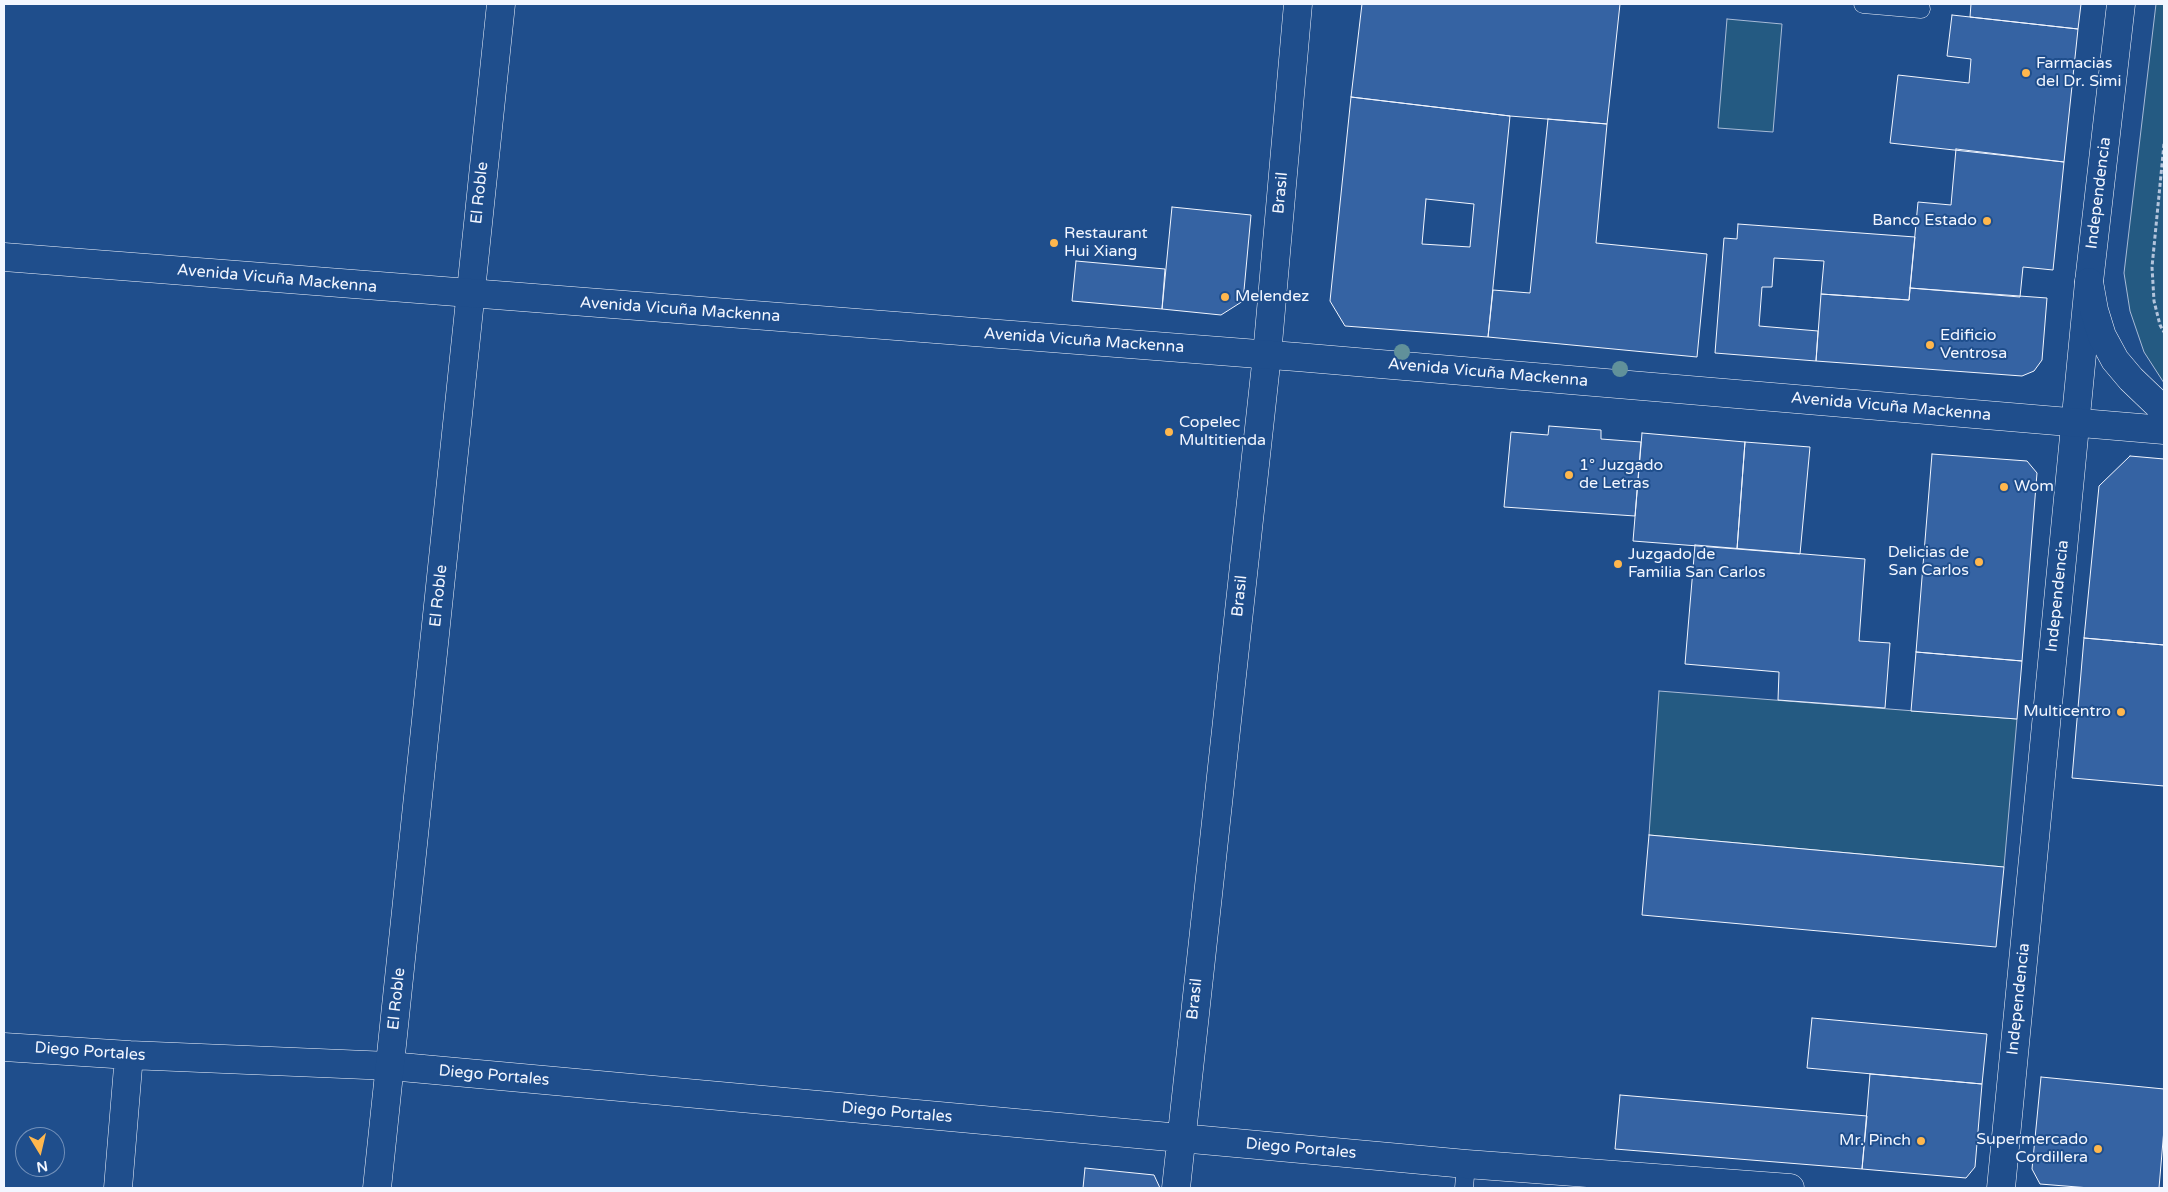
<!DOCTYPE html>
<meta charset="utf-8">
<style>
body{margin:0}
#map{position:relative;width:2168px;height:1192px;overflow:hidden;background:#1f4e8c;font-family:"Varela Round",sans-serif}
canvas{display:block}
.frame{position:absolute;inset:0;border:5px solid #f2f6ff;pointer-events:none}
.north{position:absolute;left:15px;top:1127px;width:50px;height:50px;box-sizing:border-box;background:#1f4e8c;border:1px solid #7391ba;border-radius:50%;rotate:171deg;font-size:14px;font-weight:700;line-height:20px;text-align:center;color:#f2f6ff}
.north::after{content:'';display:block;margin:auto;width:18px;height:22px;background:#ffb74d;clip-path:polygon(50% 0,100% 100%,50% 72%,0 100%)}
</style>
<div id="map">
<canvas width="2168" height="1192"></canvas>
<div class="frame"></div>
<div class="north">N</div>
</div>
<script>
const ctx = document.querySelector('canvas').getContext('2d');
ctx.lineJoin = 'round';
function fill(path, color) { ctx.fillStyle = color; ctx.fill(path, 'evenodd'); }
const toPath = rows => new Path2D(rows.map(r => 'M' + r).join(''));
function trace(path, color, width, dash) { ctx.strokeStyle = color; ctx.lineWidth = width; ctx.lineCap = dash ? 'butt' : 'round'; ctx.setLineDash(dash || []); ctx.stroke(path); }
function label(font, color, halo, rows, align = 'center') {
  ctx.font = font + ' "Varela Round",sans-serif'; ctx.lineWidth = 4; ctx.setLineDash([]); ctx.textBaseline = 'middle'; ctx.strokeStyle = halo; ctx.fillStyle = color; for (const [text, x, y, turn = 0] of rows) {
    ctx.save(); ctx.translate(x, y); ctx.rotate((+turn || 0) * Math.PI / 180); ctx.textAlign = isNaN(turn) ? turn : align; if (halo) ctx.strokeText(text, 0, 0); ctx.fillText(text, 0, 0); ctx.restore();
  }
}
const green = toPath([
 [2156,4,2164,4,2164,383,2144,352,2130,311,2124,273,2156,4],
 [1727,19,1782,24,1773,132,1718,128,1727,19],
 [1659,691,2017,719,2004,867,1649,835,1659,691]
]);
fill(green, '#245a82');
trace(green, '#a8bbd7', 1);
const building = toPath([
 [1362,4,1620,4,1607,124,1510,116,1351,97,1362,4],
 [1971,4,2081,4,2078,29,1970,17,1971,4],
 [1952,15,2078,29,2064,162,1890,143,1898,75,1969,83,1971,59,1947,56,1952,15],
 [1351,97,1510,116,1488,337,1345,326,1330,301,1351,97],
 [1426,199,1474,204,1470,247,1422,244,1426,199],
 [1548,119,1607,124,1596,243,1707,254,1697,357,1488,337,1493,290,1530,293,1548,119],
 [1956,149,2064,162,2053,270,2023,267,2020,297,1910,288,1918,202,1951,205,1956,149],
 [1172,207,1251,215,1243,301,1221,315,1162,309,1172,207],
 [1738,224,1915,237,1909,300,1821,294,1824,261,1774,258,1772,287,1762,287,1759,326,1818,331,1816,361,1715,353,1724,238,1737,239,1738,224],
 [1076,261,1165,269,1162,309,1072,301,1076,261],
 [1910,288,2047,298,2042,360,2034,371,2022,376,1816,361,1821,294,1909,300,1910,288],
 [1549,426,1601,430,1601,439,1641,442,1635,516,1504,507,1511,432,1548,435,1549,426],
 [1642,433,1745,442,1737,549,1633,541,1642,433],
 [1745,442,1810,447,1800,554,1737,549,1745,442],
 [1932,454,2027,461,2037,473,2022,661,1916,652,1932,454],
 [2130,456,2164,459,2164,645,2084,638,2099,486,2130,456],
 [1695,545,1865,559,1859,641,1890,643,1885,708,1778,700,1779,672,1685,664,1695,545],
 [2084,638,2164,645,2164,786,2072,778,2084,638],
 [1916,652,2022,661,2017,719,1911,711,1916,652],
 [1649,835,2004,867,1996,947,1642,915,1649,835],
 [1812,1018,1987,1034,1982,1084,1807,1068,1812,1018],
 [1870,1074,1982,1084,1975,1167,1966,1178,1862,1169,1870,1074],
 [2041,1077,2164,1089,2164,1129,2159,1188,2090,1188,2040,1184,2032,1169,2041,1077],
 [1620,1095,1867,1116,1862,1169,1615,1149,1620,1095],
 [1085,1168,1154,1175,1160,1188,1083,1188,1085,1168]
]);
fill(building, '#3563a3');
trace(building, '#f2f6ff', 1);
const lane = toPath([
 [1863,4,1921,9],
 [1464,1188,1466,1164]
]);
const street = toPath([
 [4,1047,129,1055,390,1066,1466,1164,1790,1188],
 [118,1188,129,1055],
 [1176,1188,1267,355,1298,4]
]);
const secondary = toPath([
 [377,1188,501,4],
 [2001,1188,2089,282,2121,4]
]);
const primary = toPath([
 [4,257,1297,357,2164,430],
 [2089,282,2094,310,2102,336,2115,360,2131,379,2155,402,2164,408]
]);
trace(lane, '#f2f6ff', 19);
trace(street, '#f2f6ff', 29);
trace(secondary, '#f2f6ff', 29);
trace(primary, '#f2f6ff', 29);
trace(toPath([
 [2164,144,2152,267,2154,301,2160,325,2164,332]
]), '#b3c4dc', 3, [4, 2.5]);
trace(lane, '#1f4e8c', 18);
trace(street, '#1f4e8c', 28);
trace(secondary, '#1f4e8c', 28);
trace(primary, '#1f4e8c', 28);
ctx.fillStyle = '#61919a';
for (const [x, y] of [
 [1402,352],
 [1620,369]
]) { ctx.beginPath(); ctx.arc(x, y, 8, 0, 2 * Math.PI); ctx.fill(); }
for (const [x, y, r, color] of [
 [2026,73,5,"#ffb74d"],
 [1987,221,5,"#ffb74d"],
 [1054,243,5,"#ffb74d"],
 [1225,297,5,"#ffb74d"],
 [1930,345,5,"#ffb74d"],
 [1169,432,5,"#ffb74d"],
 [1569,475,5,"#ffb74d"],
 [2004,487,5,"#ffb74d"],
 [1979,562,5,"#ffb74d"],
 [1618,564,5,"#ffb74d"],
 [2121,712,5,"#ffb74d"],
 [1921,1141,5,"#ffb74d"],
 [2098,1149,5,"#ffb74d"]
]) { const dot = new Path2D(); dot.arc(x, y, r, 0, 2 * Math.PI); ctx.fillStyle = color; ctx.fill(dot); trace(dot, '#1f4e8c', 2); }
label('16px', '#f2f6ff', '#1f4e8c', [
 ["Farmacias",2036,64],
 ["del Dr. Simi",2036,82],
 ["Banco Estado",1977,221,"right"],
 ["Restaurant",1064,234],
 ["Hui Xiang",1064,252],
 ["Melendez",1235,297],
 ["Edificio",1940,336],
 ["Ventrosa",1940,354],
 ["Copelec",1179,423],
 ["Multitienda",1179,441],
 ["1° Juzgado",1579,466],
 ["de Letras",1579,484],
 ["Wom",2014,487],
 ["Delicias de",1969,553,"right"],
 ["San Carlos",1969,571,"right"],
 ["Juzgado de",1628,555],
 ["Familia San Carlos",1628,573],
 ["Multicentro",2111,712,"right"],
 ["Supermercado",2088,1140,"right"],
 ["Cordillera",2088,1158,"right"],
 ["Mr. Pinch",1911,1141,"right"]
], 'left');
label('16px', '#f2f6ff', '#1f4e8c', [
 ["El Roble",480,193,-84],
 ["Brasil",1281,193,-85],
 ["Independencia",2099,193,-83],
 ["Avenida Vicuña Mackenna",277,279,5],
 ["Avenida Vicuña Mackenna",680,310,4],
 ["Avenida Vicuña Mackenna",1084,341,4],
 ["Avenida Vicuña Mackenna",1488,373,5],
 ["Avenida Vicuña Mackenna",1891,407,5],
 ["El Roble",439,596,-84],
 ["Brasil",1240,596,-84],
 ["Independencia",2058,596,-84],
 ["El Roble",397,999,-84],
 ["Brasil",1195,999,-84],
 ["Independencia",2019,999,-84],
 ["Diego Portales",90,1052,4],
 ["Diego Portales",494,1076,5],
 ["Diego Portales",897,1113,5],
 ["Diego Portales",1301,1149,5]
]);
</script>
